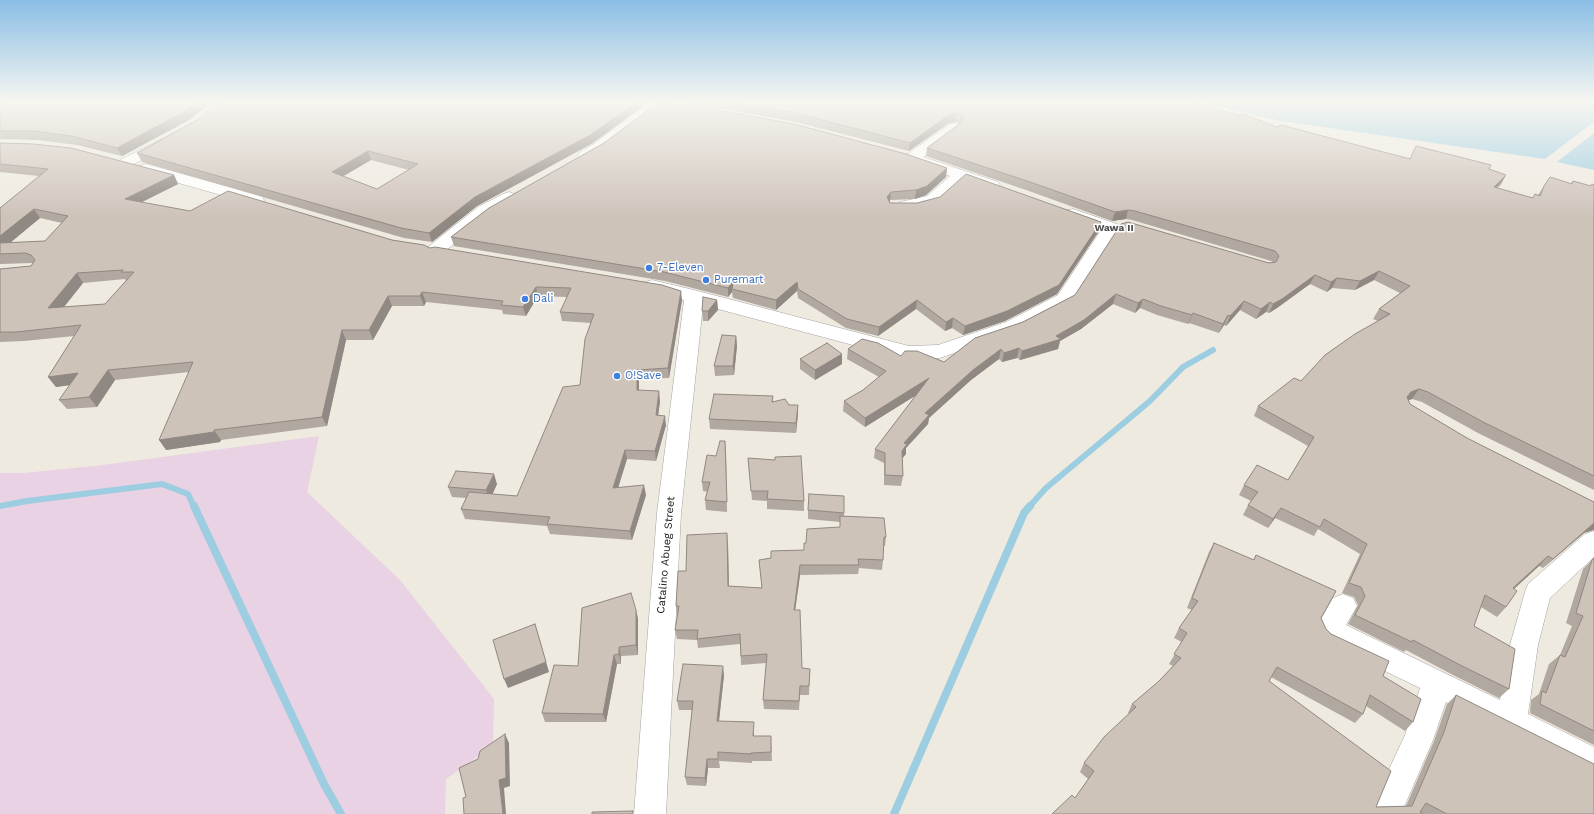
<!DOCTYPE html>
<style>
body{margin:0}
canvas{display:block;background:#eeeae0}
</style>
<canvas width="1594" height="814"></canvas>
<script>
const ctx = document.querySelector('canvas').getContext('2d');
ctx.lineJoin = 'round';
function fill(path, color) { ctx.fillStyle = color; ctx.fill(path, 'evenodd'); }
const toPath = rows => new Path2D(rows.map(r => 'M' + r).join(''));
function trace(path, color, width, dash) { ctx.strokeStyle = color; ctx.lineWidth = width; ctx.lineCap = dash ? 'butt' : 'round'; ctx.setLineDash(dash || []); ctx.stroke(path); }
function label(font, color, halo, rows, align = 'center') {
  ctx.font = font + ' "Work Sans",sans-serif'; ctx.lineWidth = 3; ctx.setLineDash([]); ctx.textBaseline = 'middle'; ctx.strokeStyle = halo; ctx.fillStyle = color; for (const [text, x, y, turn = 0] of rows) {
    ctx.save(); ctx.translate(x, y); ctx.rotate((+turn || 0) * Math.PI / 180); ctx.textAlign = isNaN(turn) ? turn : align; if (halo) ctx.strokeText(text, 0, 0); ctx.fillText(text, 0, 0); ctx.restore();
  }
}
fill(toPath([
 [319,436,307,492,400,580,494,699,493,746,446,779,445,814,0,814,0,473,24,473,103,465]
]), '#e8d2e3');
fill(toPath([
 [1201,103,1594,103,1594,122,1545,159,1281,121],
 [1594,133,1594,170,1557,162]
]), '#9dcde0');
trace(toPath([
 [0,506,27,501,162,484,188,494,194,507],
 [1029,507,1046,488,1150,401,1183,367,1213,350]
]), '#9dcde0', 6);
trace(toPath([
 [194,506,324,784,341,814],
 [894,814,1024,513,1030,506]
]), '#9dcde0', 8);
const minor = toPath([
 [648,103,686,103,693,104,695,107,693,110,688,111,660,108,604,150,590,158,585,160,580,158,577,155,580,152,594,144,648,103],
 [955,123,960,124,962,127,960,130,923,157,998,182,1000,185,998,188,992,190,964,181,939,204,916,210,906,211,900,210,898,206,900,202,927,196,950,176,906,161,903,158,906,155,950,124,955,123],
 [162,139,167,141,170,144,167,147,130,166,125,168,120,166,117,163,120,160,162,139],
 [146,164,262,196,264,200,262,204,256,205,140,172,138,169,140,166,146,164],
 [509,192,515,194,517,197,515,200,490,215,440,255,434,256,428,255,425,251,428,247,478,207,503,194,509,192],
 [1073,209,1117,224,1120,228,1072,303,1020,330,940,358,909,360,703,305,681,513,666,814,634,814,657,513,684,300,645,290,643,286,645,282,652,280,694,290,909,346,938,345,1006,322,1058,295,1101,230,1067,218,1065,214,1067,210,1073,209],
 [1594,531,1594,557,1550,598,1538,645,1528,714,1594,747,1594,778,1446,702,1433,740,1401,814,1368,814,1405,735,1420,688,1325,642,1320,637,1316,628,1333,598,1343,594,1353,598,1357,606,1346,625,1500,700,1510,645,1525,592,1528,584,1585,534,1594,531]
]);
trace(minor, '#a3a3a3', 1);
fill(minor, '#fff');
fill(toPath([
 [0,103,189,120,122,156,77,145,38,140,0,139],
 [691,103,1193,103,1277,127,1409,159,1489,169,1506,175,1501,184,1497,188,1532,198,1538,195,1544,186,1571,183,1573,181,1591,186,1594,185,1594,490,1478,433,1422,402,1412,399,1408,400,1410,404,1584,533,1543,568,1539,566,1514,589,1506,607,1497,617,1481,607,1474,626,1509,689,1499,698,1453,675,1406,650,1404,652,1348,624,1358,605,1354,597,1342,593,1360,554,1318,529,1314,536,1275,518,1268,528,1243,515,1248,505,1251,501,1239,495,1244,485,1288,480,1308,446,1254,416,1258,406,1301,381,1378,321,1373,319,1379,309,1400,293,1374,280,1355,290,1332,288,1327,292,1310,284,1277,308,1269,313,1266,312,1256,319,1240,310,1226,326,1224,325,1219,333,1189,323,1188,324,1157,315,1140,308,1135,313,1113,304,1081,329,1060,341,1058,349,1020,360,1017,358,1002,362,999,359,971,380,929,418,928,424,906,448,906,454,902,459,903,476,901,486,884,485,884,463,874,458,875,449,916,395,865,427,843,411,844,401,863,390,879,377,847,359,848,349,901,356,944,362,1075,295,1273,262,1271,261,1132,220,1126,219,1112,221,1029,191,926,156,927,148,961,123,960,123,955,122,949,123,909,151,796,122],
 [197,120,593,143,477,206,432,242,404,238,142,162,137,153],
 [371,160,409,170,377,189,343,176],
 [0,143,174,175,178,184,142,202,190,211,392,240,682,300,669,378,639,379,639,390,660,401,658,415,666,425,656,461,627,459,618,487,646,495,632,540,550,534,547,526,465,519,461,509,466,498,452,497,448,487,497,484,492,494,517,496,580,385,591,323,562,321,560,312,567,297,538,296,526,316,503,314,502,310,426,302,424,306,392,306,373,340,346,340,327,426,221,440,220,442,166,450,189,372,115,380,97,407,67,409,59,400,70,385,56,387,48,377,74,336,24,341,0,342,0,269,31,266,33,263,0,264,0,208,39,176,0,172],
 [40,218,62,223,45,241,10,243],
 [125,279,126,281,105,304,64,307,83,283],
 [947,168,946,177,926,195,915,199,890,200,890,203,1099,231,1057,294,1005,321,963,335,952,328,945,331,916,309,878,336,846,328,798,298,797,291,776,310,733,298,732,292,728,297,665,281,454,246,451,237],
 [717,300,718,310,708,321,703,321,702,311],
 [736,336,737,346,734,375,715,376,714,366],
 [842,354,842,364,815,380,800,369,800,359],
 [773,396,773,402,789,405,798,414,796,433,710,429,709,419],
 [725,441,727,512,706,510,705,500,708,492,703,491,702,482,716,456],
 [748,458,804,501,804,511,767,509,767,501,752,500],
 [844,496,844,517,886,537,885,546,883,546,883,560,882,570,859,568,858,574,800,575,795,610,802,668,810,669,809,695,800,695,799,710,764,709,763,700,766,663,741,665,740,644,698,648,697,640,677,639,675,630,677,616,676,606,686,571,728,543,729,586,762,588,759,560,771,558,771,551,804,550,806,543,840,527,840,522,808,519,808,510],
 [1214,543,1253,560,1256,555,1321,618,1326,629,1331,634,1383,676,1413,722,1405,731,1366,706,1363,714,1355,723,1271,677,1269,681,1376,807,1406,806,1434,741,1447,704,1456,695,1594,814,1052,814,1075,798,1088,779,1080,772,1084,763,1129,714,1128,713,1132,704,1158,682,1173,666,1169,664,1182,642,1174,638,1179,628,1192,610,1187,608,1209,552],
 [1594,558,1594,745,1530,713,1531,700,1539,694,1549,664,1560,655,1572,626,1566,623,1583,569],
 [636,610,638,619,638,655,621,656,621,664,617,664,606,722,545,722,542,713,578,666],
 [724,675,719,721,754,731,754,736,771,736,772,761,752,761,752,763,719,761,720,768,708,768,706,786,687,785,685,777,692,710,679,710,677,701]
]), '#b1a89f');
fill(toPath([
 [197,103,212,103,189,120,122,156,117,148],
 [635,103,647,103,593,143,477,206,432,242,429,233,475,197],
 [956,113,955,122,949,123,909,151,910,143,950,114],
 [368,151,371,160,335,181,332,172],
 [947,168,946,177,926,195,915,199,916,190],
 [174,175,178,184,130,208,125,199],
 [1506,175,1501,184,1489,196,1494,187],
 [891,192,890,200,887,205,887,197],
 [34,209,40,218,0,251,0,236],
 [1128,210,1126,219,1112,221,1115,212],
 [1101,222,1099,231,1057,294,1005,321,963,335,965,326],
 [1379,271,1374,280,1355,290,1360,281],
 [77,273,83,283,55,318,48,308],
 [1315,275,1310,284,1277,308,1269,313,1273,304],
 [1337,278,1332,288,1327,292,1331,282],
 [734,280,732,289,732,292,728,297,728,288],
 [797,282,797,291,776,310,776,300],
 [536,287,538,296,526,316,523,307],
 [681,291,682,300,669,378,668,368],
 [422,292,426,302,424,306,420,296],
 [1116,294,1113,304,1081,329,1060,341,1058,349,1020,360,1022,351,1056,336],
 [388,296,392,306,373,340,369,330],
 [1143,299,1140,308,1135,313,1138,303],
 [717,300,718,310,708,321,708,311],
 [917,300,916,309,878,336,879,327],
 [1244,301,1240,310,1226,326,1230,316],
 [1270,302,1266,312,1256,319,1261,309],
 [1193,313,1189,323,1188,324,1192,315],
 [1228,315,1224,325,1219,333,1223,324],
 [953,318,952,328,945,331,946,322],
 [342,330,346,340,327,426,322,417],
 [736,336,737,346,734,375,733,366],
 [1019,348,1017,358,1002,362,1004,353],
 [1001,349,999,359,971,380,929,418,928,424,906,448,906,454,900,461,902,451,904,443,925,413,973,370],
 [842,354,842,364,815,380,815,370],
 [108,370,115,380,97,407,89,397],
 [637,370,639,379,639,400,637,390],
 [78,373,85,383,56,387,48,377],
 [929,378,928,388,865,427,865,418],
 [1419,389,1412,399,1404,402,1411,392],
 [659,391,660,401,657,425,656,415],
 [798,405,798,414,796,433,796,423],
 [665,416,666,425,656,461,655,451],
 [214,430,221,440,220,442,166,450,159,440],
 [725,441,726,451,727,512,727,502],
 [625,450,627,459,615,498,613,488],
 [494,474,497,484,490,500,486,490],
 [644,485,646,495,632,540,630,531],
 [1281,508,1275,518,1268,528,1273,519],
 [1593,523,1594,523,1594,530,1584,533,1543,568],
 [727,533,728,543,729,596,728,586],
 [1548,556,1539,566,1504,598,1513,588],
 [800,565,800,575,794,619,794,610],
 [636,610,638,619,638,655,636,645],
 [535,624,549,672,508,688,504,679],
 [619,647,621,656,621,664,619,654],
 [614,655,617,664,606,722,603,714],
 [723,666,724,675,718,730,717,721],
 [754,722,754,731,753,744,753,736],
 [505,734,509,743,510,786,504,788,506,814,503,814,499,780],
 [707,759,708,768,706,786,705,778]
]), '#908882');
const building = toPath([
 [0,103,197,103,185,111,117,148,72,136,33,131,0,131,0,103],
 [218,103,635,103,592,134,475,197,429,233,401,228,137,153,197,120,218,103],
 [368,151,418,164,377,189,332,172,368,151],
 [658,103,667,103,701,107,794,124,906,154,947,168,927,186,916,190,891,192,887,197,890,203,917,203,940,197,966,174,1101,222,1059,285,1007,311,965,326,953,318,946,322,917,300,879,327,847,319,798,289,797,282,776,300,732,289,734,280,728,288,664,272,451,237,489,208,604,143,658,103],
 [736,103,1193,103,1239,115,1243,114,1277,127,1281,125,1410,159,1416,146,1491,165,1489,169,1506,175,1494,187,1533,198,1535,194,1540,196,1544,186,1550,177,1572,184,1573,181,1591,186,1592,184,1594,185,1594,476,1485,423,1428,392,1419,389,1411,392,1407,397,1410,404,1467,438,1594,502,1594,523,1553,559,1548,556,1513,588,1517,591,1506,607,1485,595,1474,626,1515,649,1509,689,1462,666,1413,640,1412,642,1355,615,1365,596,1361,587,1349,583,1367,544,1324,519,1320,527,1281,508,1273,519,1248,505,1258,492,1244,485,1257,465,1288,480,1314,437,1258,406,1294,378,1301,381,1325,355,1355,334,1390,314,1379,309,1410,286,1379,271,1360,281,1337,278,1331,282,1315,275,1282,299,1273,304,1270,302,1261,309,1244,301,1230,316,1228,315,1223,324,1193,313,1192,315,1161,306,1143,299,1138,303,1116,294,1084,320,1056,336,1061,339,1022,351,1019,348,1004,353,1001,349,973,370,925,413,929,415,904,443,907,444,902,451,903,476,885,475,885,453,875,449,929,378,865,418,844,401,863,390,886,371,848,349,862,339,878,343,901,356,905,351,917,351,944,362,975,338,1023,322,1075,295,1121,224,1128,222,1269,263,1276,262,1279,256,1275,251,1135,211,1128,210,1115,212,1030,182,927,148,962,122,964,118,961,114,956,113,950,114,910,143,796,113,736,103],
 [0,143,33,144,71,148,174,175,125,199,190,211,228,191,392,240,424,245,430,248,435,247,662,285,681,291,668,368,637,370,637,390,659,391,656,415,665,416,655,451,625,450,613,488,644,485,630,531,547,524,550,517,461,509,469,492,517,496,563,387,580,385,585,339,594,314,560,312,571,288,536,287,523,307,501,305,503,301,422,292,420,296,388,296,369,330,342,330,322,417,214,430,214,432,159,440,193,362,108,370,89,397,59,400,78,373,48,377,81,325,16,332,0,332,0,269,31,266,35,260,31,255,25,253,0,254,0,243,45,241,68,216,34,209,0,236,0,208,48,169,0,164,0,143],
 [123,270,121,272,134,272,105,304,48,308,77,273,123,270],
 [703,297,717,300,708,311,702,311,703,297],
 [722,335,736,336,733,366,714,366,722,335],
 [827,343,842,354,815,370,800,359,827,343],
 [714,394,773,396,772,402,785,399,789,405,798,405,796,423,709,419,714,394],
 [720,441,725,441,727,502,705,500,710,482,702,482,707,455,716,456,720,441],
 [801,456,804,501,767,499,768,491,751,491,748,458,775,460,775,457,801,456],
 [456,471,494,474,486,490,448,487,456,471],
 [809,494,844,496,844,513,808,510,809,494],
 [840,516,884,518,886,537,884,537,883,560,858,559,859,565,800,565,794,610,800,610,802,668,810,669,809,686,800,686,799,701,763,700,767,654,741,656,740,634,697,639,698,630,675,630,679,606,676,606,678,571,686,571,687,535,727,533,728,586,762,588,759,560,771,558,771,551,804,550,804,543,806,543,807,529,840,527,840,516],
 [1214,543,1254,560,1256,555,1336,591,1321,618,1326,629,1331,634,1389,661,1383,676,1421,699,1413,722,1370,695,1363,714,1277,667,1269,681,1391,771,1376,807,1412,806,1444,732,1456,695,1594,764,1594,814,1447,814,1426,803,1420,812,1423,814,1052,814,1072,795,1075,798,1094,771,1084,763,1104,737,1136,707,1132,704,1158,682,1181,658,1174,654,1187,633,1179,628,1198,601,1192,598,1214,543],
 [1594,558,1594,731,1540,704,1542,691,1546,693,1560,655,1565,657,1583,616,1576,613,1592,560,1594,558],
 [631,593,636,610,636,645,619,647,619,654,614,655,603,714,542,713,554,665,578,666,582,608,631,593],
 [535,624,546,662,504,679,493,640,535,624],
 [683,664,723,666,717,721,754,722,753,736,771,736,771,752,751,753,751,754,718,752,718,759,707,759,705,778,685,777,693,701,677,701,683,664],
 [505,734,506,778,499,780,503,814,464,814,463,798,466,797,459,768,478,759,480,751,505,734],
 [633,811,632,814,592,814,592,812,633,811]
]);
fill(building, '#cec3b9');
trace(building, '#908882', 1);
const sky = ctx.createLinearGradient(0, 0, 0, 217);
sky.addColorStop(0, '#8abee5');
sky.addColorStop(0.47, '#f7f6f1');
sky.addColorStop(1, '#f7f6f100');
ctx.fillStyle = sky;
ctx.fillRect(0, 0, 1594, 217);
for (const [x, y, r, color] of [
 [649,268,4,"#3f7fe0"],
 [706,280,4,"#3f7fe0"],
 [525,299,4,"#3f7fe0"],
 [617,376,4,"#3f7fe0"]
]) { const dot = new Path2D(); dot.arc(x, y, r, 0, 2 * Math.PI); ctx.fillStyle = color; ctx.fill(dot); trace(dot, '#fff', 1.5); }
label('bold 10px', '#4f4f4f', '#fff', [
 ["Wawa II",1114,228]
]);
label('11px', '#366cbe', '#fff', [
 ["7-Eleven",657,268],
 ["Puremart",714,280],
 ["Dali",533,299],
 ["O!Save",625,376]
], 'left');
label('11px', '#1c1c1c', '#fff', [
 ["Catalino Abueg Street",666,555,-85]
]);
</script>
